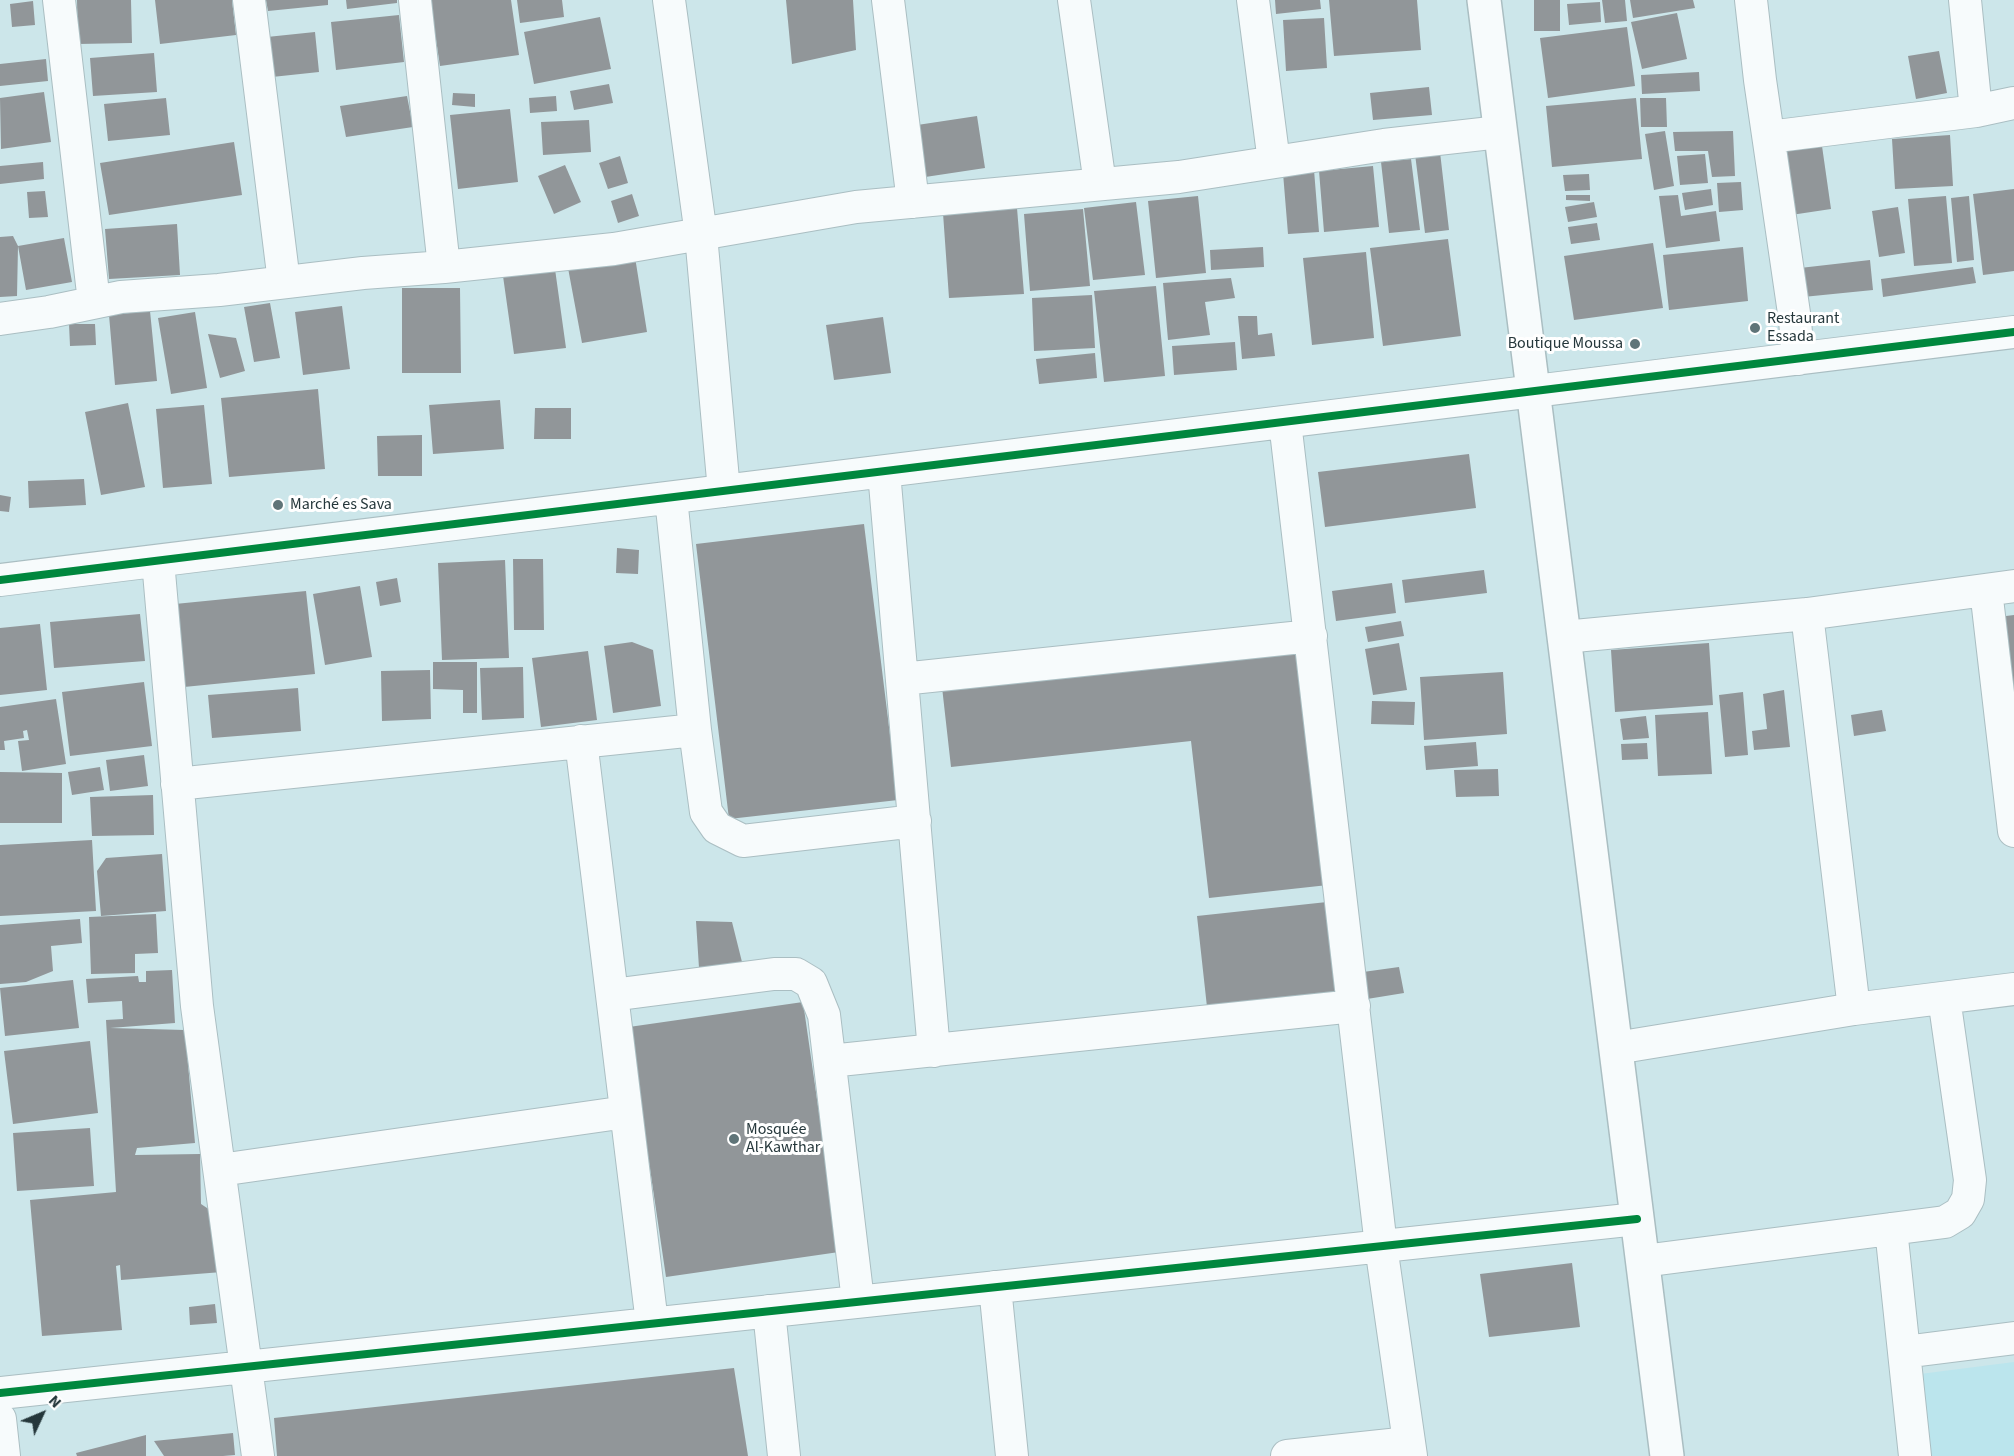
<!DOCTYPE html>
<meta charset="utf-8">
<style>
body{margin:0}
#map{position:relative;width:2014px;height:1456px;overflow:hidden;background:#cce6ea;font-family:"Source Sans 3",sans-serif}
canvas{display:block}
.north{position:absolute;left:12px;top:1384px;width:60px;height:60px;-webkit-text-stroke:4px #fff;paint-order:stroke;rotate:46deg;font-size:16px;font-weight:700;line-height:24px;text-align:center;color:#25373b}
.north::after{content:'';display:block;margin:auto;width:21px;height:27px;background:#25373b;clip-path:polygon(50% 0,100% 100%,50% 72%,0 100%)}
</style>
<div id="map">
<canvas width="2014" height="1456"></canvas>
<div class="north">N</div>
</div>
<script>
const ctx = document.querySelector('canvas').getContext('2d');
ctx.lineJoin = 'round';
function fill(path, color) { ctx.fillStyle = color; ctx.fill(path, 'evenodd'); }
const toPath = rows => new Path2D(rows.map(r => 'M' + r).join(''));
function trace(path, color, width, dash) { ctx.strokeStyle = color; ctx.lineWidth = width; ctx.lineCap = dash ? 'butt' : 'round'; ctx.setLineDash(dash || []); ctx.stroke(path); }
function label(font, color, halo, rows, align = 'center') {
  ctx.font = font + ' "Source Sans 3",sans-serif'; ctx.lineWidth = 6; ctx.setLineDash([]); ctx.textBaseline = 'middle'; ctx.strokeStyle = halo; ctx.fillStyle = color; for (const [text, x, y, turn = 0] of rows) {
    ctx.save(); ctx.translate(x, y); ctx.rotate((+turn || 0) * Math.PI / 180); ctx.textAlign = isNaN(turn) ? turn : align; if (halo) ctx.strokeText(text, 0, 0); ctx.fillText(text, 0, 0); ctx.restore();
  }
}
fill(toPath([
 [2014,1362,2014,1456,1930,1456,1920,1374]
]), '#bbe5ed');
fill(toPath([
 [77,0,131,0,132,43,78,44],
 [155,0,232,0,236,35,160,44],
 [266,0,328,0,328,5,268,11],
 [346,0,397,0,397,3,347,9],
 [430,0,511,0,519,55,440,66],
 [517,0,562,0,564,17,520,23],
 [786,0,853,0,856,50,792,64],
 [1275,0,1320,0,1321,9,1276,14],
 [1329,0,1417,0,1421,50,1334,56],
 [1534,0,1560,0,1560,31,1534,31],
 [1602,0,1625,0,1627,21,1605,23],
 [1630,0,1693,0,1695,8,1633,18],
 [33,1,35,25,12,27,10,4],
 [1600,2,1601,22,1569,25,1567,4],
 [1677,13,1687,59,1642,69,1631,22],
 [399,15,404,62,336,70,331,22],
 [600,17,611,69,534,84,524,32],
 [1324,18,1327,68,1286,71,1283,20],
 [1627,27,1635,86,1548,98,1540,38],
 [315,32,319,72,272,77,267,37],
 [1939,51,1947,93,1916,99,1908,56],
 [154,53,157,92,93,96,90,58],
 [46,59,48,81,0,86,0,64],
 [1699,72,1700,91,1642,94,1641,75],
 [609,84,613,103,574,110,570,91],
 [1429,87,1432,115,1373,120,1370,93],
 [44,92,51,142,1,149,0,98],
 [453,93,475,94,475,107,452,105],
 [407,96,413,127,346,137,340,106],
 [556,96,557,111,530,113,529,98],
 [166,98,170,135,108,141,104,104],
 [1636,98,1642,159,1552,167,1546,106],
 [1640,98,1666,98,1667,127,1641,127],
 [510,109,518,182,458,189,450,115],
 [977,116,985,168,912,179,904,127],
 [589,120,591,152,543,155,541,122],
 [1665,131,1674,186,1654,190,1645,134],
 [1733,131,1735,176,1712,177,1708,151,1675,151,1673,132],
 [1950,135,1953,186,1895,189,1892,139],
 [234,142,242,195,109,215,100,163],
 [1822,146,1831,209,1791,215,1782,151],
 [1440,152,1449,230,1425,233,1415,154],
 [1705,154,1708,183,1680,185,1677,156],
 [620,156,628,183,608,189,599,163],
 [1411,159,1420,230,1389,233,1381,162],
 [43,162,44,179,0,184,0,166],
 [565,165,581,202,554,214,538,176],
 [1373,166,1379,227,1324,232,1319,171],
 [1314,170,1319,232,1288,234,1283,173],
 [1589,174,1590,190,1565,191,1563,175],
 [1741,182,1743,210,1719,212,1717,183],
 [1711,189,1713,205,1685,210,1682,193],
 [2014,189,2014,271,1983,275,1973,194],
 [45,191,48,217,29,218,27,192],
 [632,194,639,216,618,223,611,201],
 [1566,195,1590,195,1590,201,1566,200],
 [1678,195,1681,216,1716,211,1720,241,1666,248,1659,196],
 [1198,196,1206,273,1156,278,1148,201],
 [1946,196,1952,263,1914,266,1908,199],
 [1969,196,1974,260,1957,262,1951,198],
 [1136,202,1145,275,1093,280,1084,208],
 [1594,202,1597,217,1568,222,1565,207],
 [1898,207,1905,253,1879,257,1872,211],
 [1017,208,1024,294,949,298,943,213],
 [1083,209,1090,286,1030,291,1024,214],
 [1597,223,1600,240,1571,244,1568,227],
 [177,224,180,275,109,279,105,229],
 [13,236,18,246,17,296,0,297,0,237],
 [64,238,72,282,26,290,18,246],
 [1448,239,1461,336,1383,346,1370,248],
 [1653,243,1663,308,1574,320,1564,256],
 [1263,247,1264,267,1211,270,1210,250],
 [1743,247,1748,301,1669,310,1663,255],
 [1366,252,1374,338,1312,345,1303,258],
 [635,257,647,332,582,343,568,268],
 [1870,260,1873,290,1803,297,1800,268],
 [1973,267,1976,283,1883,297,1881,279],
 [555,269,566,348,514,354,503,276],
 [1231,278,1235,298,1205,302,1210,335,1168,340,1163,283],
 [1156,286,1165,376,1104,382,1094,291],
 [402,288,460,288,461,373,402,373],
 [1092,295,1095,348,1034,351,1032,298],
 [270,303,280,358,254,362,244,307],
 [342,306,350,369,303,375,295,312],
 [150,311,157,381,115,385,109,315],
 [195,312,207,388,171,394,158,318],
 [1238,316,1257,316,1258,335,1272,333,1275,356,1242,359],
 [883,317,891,373,834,380,826,325],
 [69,324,95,324,96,345,70,346],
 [208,334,236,338,245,371,220,378],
 [1235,342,1237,370,1174,375,1172,346],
 [1095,353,1097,378,1039,384,1036,359],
 [318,389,325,469,229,477,221,398],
 [500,400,504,449,433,454,429,405],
 [128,403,145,487,101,495,85,412],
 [204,405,212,484,163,488,156,409],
 [535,408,571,408,571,439,534,439],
 [422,435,422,476,378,476,377,436],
 [1469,454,1476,508,1325,527,1318,472],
 [84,479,86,505,29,508,28,481],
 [0,495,11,497,9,512,0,511],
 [864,524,898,800,729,819,696,544],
 [617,548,639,550,638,574,616,573],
 [513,559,543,559,544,630,514,630],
 [505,560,509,658,442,660,438,563],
 [1484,570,1487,593,1405,603,1402,580],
 [397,578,401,602,380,606,376,582],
 [1392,583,1396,613,1336,621,1332,591],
 [360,586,372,657,325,665,313,594],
 [306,591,315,674,184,687,175,604],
 [140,614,145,661,54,668,50,622],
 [2014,615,2014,715,1998,617],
 [1401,621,1404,636,1368,642,1365,627],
 [40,624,47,690,0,695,0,628],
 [632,642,653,650,661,706,613,713,604,646],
 [1399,643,1407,690,1373,695,1365,649],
 [1709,643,1713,705,1615,712,1611,650],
 [1300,648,1328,885,1209,898,1191,741,951,767,942,687],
 [588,651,597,720,541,727,532,658],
 [433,662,477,662,477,713,463,713,463,690,433,689],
 [523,667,524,718,482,720,480,668],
 [430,670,431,719,382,721,381,671],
 [1503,672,1507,734,1424,740,1420,677],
 [144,682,152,746,70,756,62,692],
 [298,688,301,731,212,738,208,695],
 [1784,690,1790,747,1754,750,1752,731,1767,729,1763,694],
 [1743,692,1748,755,1725,757,1719,695],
 [56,699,66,764,22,771,18,741,29,740,27,730,23,731,24,738,4,741,5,750,0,750,0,707],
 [1372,701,1415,702,1414,725,1371,724],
 [1882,710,1886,731,1854,736,1851,715],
 [1708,712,1712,774,1658,776,1655,715],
 [1646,716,1649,738,1623,740,1620,719],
 [1476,742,1478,766,1426,770,1424,746],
 [1647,743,1648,759,1622,760,1621,744],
 [144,755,148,786,110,791,106,760],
 [100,767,104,790,72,795,68,772],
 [1498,769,1499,796,1456,797,1454,770],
 [0,772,62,773,62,823,0,823],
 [153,795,154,835,92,836,90,797],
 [92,840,96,911,0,916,0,845],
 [162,854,166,911,101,916,97,871,106,858],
 [1327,902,1337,993,1207,1007,1197,916],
 [156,914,158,953,135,954,135,973,91,974,89,917],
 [80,919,82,943,51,946,53,971,26,982,0,984,0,925],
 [696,921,732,922,743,966,699,968],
 [1399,967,1404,993,1367,999,1363,972],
 [172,970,175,1023,110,1028,185,1030,195,1143,137,1148,135,1155,200,1154,201,1204,216,1214,222,1272,121,1280,120,1265,116,1266,122,1330,42,1336,30,1200,116,1192,106,1020,123,1019,122,1001,88,1003,86,979,138,976,139,982,146,982,146,971],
 [73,980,79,1028,5,1036,0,988],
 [803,1002,839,1252,666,1277,629,1027],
 [90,1041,98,1113,13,1124,4,1051],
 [90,1128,94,1186,17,1191,13,1133],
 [1572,1263,1580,1327,1489,1337,1480,1274],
 [215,1304,217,1323,190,1325,189,1307],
 [734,1368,748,1456,277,1456,274,1418],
 [233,1433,235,1455,223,1456,164,1456,154,1441],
 [146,1435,146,1456,77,1456,76,1453]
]), '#919699');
const minor = toPath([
 [59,0,94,302],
 [249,0,284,282],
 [415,0,444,267],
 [669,0,701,235,724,491],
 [888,0,913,202],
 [1074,0,1100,184],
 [1253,0,1274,162],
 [1751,0,1760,80,1795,320,1798,359],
 [1965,0,1976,111],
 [1769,137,1976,111,2014,103],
 [0,319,49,312,121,297,219,290,363,273,444,267,614,249,856,207,1179,177,1384,145,1500,132],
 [1285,422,1381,1246,1411,1456],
 [884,472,934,1051],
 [671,498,695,730,706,812,717,828,743,841,915,821],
 [158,561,197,1006,258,1456],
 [0,580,2014,332],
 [1986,590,2014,831],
 [1807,614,1854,1009],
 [1564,637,1807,614,2014,586],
 [902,679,1311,636],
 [581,741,652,1323],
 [177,784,695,730],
 [612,995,774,974,796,974,811,983,824,1015,858,1301],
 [1616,1048,1854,1009,2014,989],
 [830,1061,1354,1006],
 [220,1170,626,1112],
 [1891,1229,1915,1456],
 [1643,1261,1945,1222,1960,1213,1968,1199,1970,1180,1944,998],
 [995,1287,1012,1456],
 [769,1311,784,1456],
 [1904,1352,2014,1338],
 [0,1393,1637,1219],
 [0,1419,4,1456],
 [1287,1456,1409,1443]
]);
const tertiary = toPath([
 [1484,0,1667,1456]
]);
trace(minor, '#aabec2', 34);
trace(tertiary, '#aabec2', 36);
trace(minor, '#f7fbfc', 32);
trace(tertiary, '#f7fbfc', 33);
trace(toPath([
 [0,580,2014,332],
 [0,1393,1637,1219]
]), '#00873e', 8);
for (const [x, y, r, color] of [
 [1755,328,6,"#5f7478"],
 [1635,344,6,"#5f7478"],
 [278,505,6,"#5f7478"],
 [734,1139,6,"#5f7478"]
]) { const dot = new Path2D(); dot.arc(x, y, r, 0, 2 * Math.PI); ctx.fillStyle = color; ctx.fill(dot); trace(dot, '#fff', 2); }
label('16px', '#25373b', '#fff', [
 ["Restaurant",1767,319],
 ["Essada",1767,337],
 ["Boutique Moussa",1623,344,"right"],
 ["Marché es Sava",290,505],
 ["Mosquée",746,1130],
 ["Al-Kawthar",746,1148]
], 'left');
</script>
